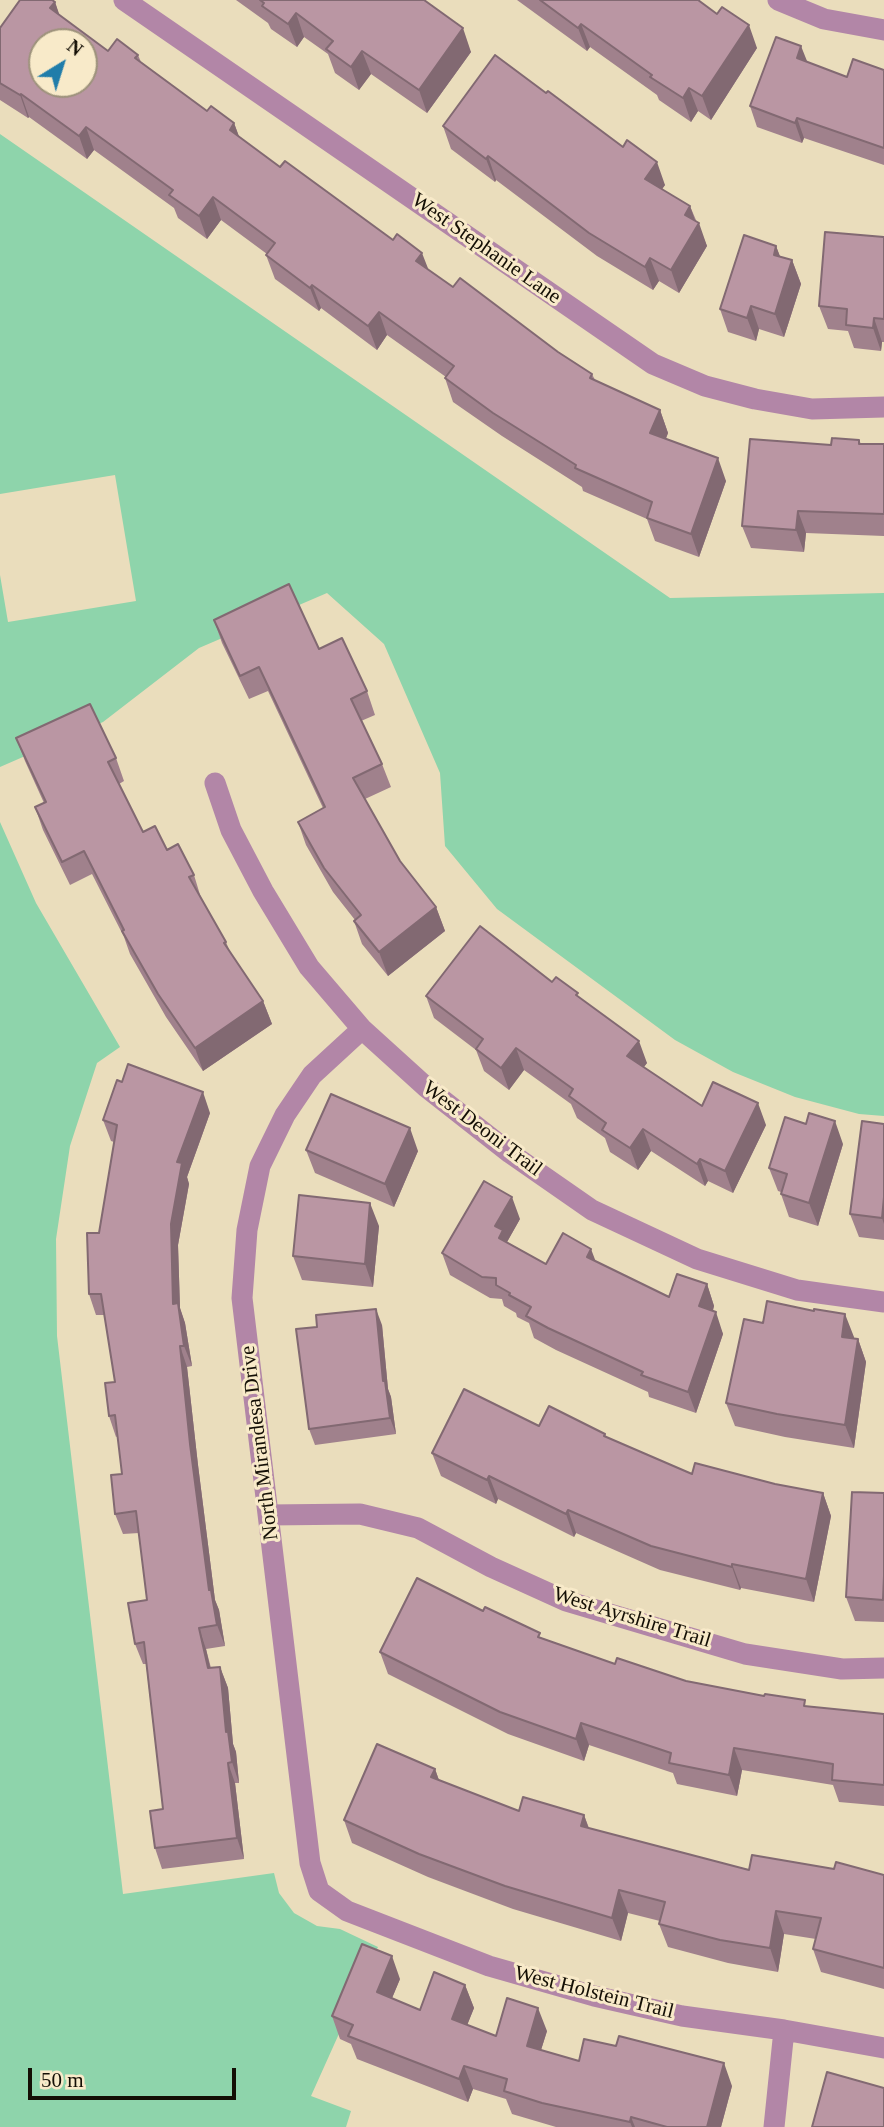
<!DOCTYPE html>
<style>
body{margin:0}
#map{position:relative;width:884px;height:2127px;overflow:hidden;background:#eaddbc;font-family:Georgia,serif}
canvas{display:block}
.north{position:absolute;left:28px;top:28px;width:70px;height:70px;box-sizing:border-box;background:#f8eac9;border:2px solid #9d927b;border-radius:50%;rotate:38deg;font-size:19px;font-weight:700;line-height:28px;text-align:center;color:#140f05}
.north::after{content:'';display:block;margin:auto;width:24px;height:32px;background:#207daa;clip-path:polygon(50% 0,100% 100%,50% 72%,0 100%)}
.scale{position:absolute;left:28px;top:2068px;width:208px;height:32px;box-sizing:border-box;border:4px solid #140f05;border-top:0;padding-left:9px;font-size:21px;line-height:24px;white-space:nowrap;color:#140f05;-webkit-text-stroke:5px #f8eac9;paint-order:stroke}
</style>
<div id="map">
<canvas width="884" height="2127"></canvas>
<div class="north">N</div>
<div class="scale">50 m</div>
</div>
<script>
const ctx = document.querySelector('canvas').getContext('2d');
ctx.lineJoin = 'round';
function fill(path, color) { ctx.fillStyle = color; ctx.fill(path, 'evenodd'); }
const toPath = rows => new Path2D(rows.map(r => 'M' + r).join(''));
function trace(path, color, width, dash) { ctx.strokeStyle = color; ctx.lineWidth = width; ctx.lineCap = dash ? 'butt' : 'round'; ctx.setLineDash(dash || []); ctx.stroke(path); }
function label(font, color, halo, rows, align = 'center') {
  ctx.font = font + ' Georgia,serif'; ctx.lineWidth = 6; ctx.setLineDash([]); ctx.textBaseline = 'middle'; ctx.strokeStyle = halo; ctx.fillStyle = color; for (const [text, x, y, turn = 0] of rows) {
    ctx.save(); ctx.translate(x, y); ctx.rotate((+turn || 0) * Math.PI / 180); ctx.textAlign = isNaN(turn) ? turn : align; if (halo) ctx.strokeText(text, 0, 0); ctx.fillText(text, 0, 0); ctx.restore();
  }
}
fill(toPath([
 [0,134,670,598,884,593,884,1116,859,1114,795,1097,733,1072,675,1040,497,909,445,846,440,773,384,644,327,593,199,648,103,722,0,767,0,575,8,622,136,601,115,475,0,494],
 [0,822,36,903,120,1047,97,1063,70,1146,56,1239,57,1336,123,1894,274,1873,279,1893,294,1913,317,1926,340,1929,378,1947,311,2096,351,2111,346,2127,0,2127]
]), '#8ed4ab');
trace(toPath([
 [124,0,653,364,705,386,755,399,812,409,884,407],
 [778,0,824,19,884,30],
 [215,783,231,830,263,891,309,967,362,1029,426,1087,510,1153,592,1210,697,1259,797,1290,884,1302],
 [362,1029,312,1075,285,1115,260,1166,247,1230,242,1298,310,1863,319,1891,347,1911,489,1966,594,1996,682,2016,784,2030,884,2048],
 [268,1515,360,1514,418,1528,491,1567,566,1601,745,1654,842,1669,884,1668],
 [774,2127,784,2030]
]), '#b286a7', 21);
fill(toPath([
 [236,0,424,0,471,52,427,113,371,74,359,90,335,73,328,54,304,37,297,47,271,29,268,23],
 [517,0,698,0,757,48,711,120,698,111,691,122,659,100,657,95,590,47,587,51],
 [55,2,59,15,108,51,138,55,141,62,207,111,234,123,239,137,280,167,453,287,592,374,595,380,660,410,668,433,666,439,726,481,699,557,655,541,647,519,583,491,582,487,502,436,453,402,445,378,446,377,387,335,377,350,321,308,319,311,275,279,266,255,267,254,221,220,207,239,178,218,174,208,94,150,87,159,29,117,28,118,0,100,0,28],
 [807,62,847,77,884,70,884,165,804,138,802,143,757,127,750,106],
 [443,126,623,147,665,185,662,189,690,206,707,246,679,293,659,281,653,290,597,256,496,180,495,182,451,149],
 [884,237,884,342,882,342,881,351,854,348,848,331,828,329,819,306],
 [776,246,780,257,792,260,801,284,784,337,759,329,756,341,728,332,720,309],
 [859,440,861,444,884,444,884,536,806,533,804,552,751,548,742,526,831,445],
 [214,620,319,649,367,691,375,715,361,721,382,764,391,787,365,799,400,861,436,907,445,931,388,976,362,944,354,921,355,920,333,892,306,845,298,822,323,808,268,691,249,699,222,643],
 [16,738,116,758,124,781,119,784,143,832,167,850,194,875,201,898,226,942,231,954,263,1001,272,1024,203,1071,166,1017,130,954,124,937,92,874,70,885,43,830,35,807,44,803,25,761],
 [552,982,579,997,647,1063,644,1067,702,1106,766,1125,733,1193,708,1181,705,1186,651,1151,638,1170,610,1152,605,1138,577,1118,571,1104,524,1070,509,1090,484,1071,476,1050,434,1018,426,996],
 [210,1113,187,1177,189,1184,178,1245,180,1308,185,1323,192,1366,187,1367,198,1465,215,1600,219,1610,225,1646,206,1649,211,1668,220,1667,228,1688,233,1744,236,1752,239,1783,235,1783,244,1859,162,1869,155,1848,163,1809,146,1664,143,1664,135,1644,147,1600,139,1533,123,1534,115,1514,122,1474,118,1436,116,1437,109,1416,115,1382,105,1315,96,1315,89,1294,114,1142,111,1141,103,1120],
 [884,1124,884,1240,859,1237,850,1214],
 [843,1144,818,1226,789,1217,781,1194,781,1192,778,1191,769,1168],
 [306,1150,418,1151,394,1207,315,1173],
 [520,1219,507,1242,546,1264,596,1262,669,1297,707,1284,714,1306,713,1311,723,1334,696,1413,649,1397,648,1392,556,1350,534,1338,529,1323,517,1317,516,1313,504,1306,502,1299,490,1298,450,1275,442,1253],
 [379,1226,373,1287,302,1280,293,1256],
 [763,1323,854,1337,853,1339,858,1339,866,1362,854,1448,785,1437,735,1426,726,1403],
 [382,1325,388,1389,391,1397,396,1434,315,1445,309,1429],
 [539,1426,605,1434,606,1437,692,1474,775,1484,823,1493,831,1516,814,1602,741,1588,740,1590,660,1570,576,1533,574,1537,498,1499,496,1504,441,1476,432,1453],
 [884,1493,884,1622,855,1621,846,1597],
 [483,1611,542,1638,615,1664,686,1681,807,1706,884,1714,884,1806,839,1802,833,1785,742,1770,737,1796,677,1784,673,1773,589,1745,584,1761,508,1734,388,1674,380,1652],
 [435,1769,439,1780,519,1811,584,1815,589,1828,749,1870,834,1869,884,1875,884,1989,821,1972,813,1949,816,1939,784,1934,778,1972,728,1963,668,1947,659,1924,660,1921,628,1913,621,1941,513,1909,428,1877,352,1843,344,1820],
 [400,1979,392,1998,420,2010,465,1985,474,2008,467,2025,496,2036,547,2031,541,2050,579,2061,732,2086,721,2127,556,2127,512,2114,506,2099,473,2089,468,2102,357,2059,351,2044,340,2039,332,2016]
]), '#a0818c');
fill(toPath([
 [55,2,63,25,50,8],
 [296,13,304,37,297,47,288,24],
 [581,24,590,47,587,51,578,28],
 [749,25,757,48,711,120,702,96],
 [463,28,471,52,427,113,419,90],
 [801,46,809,66,797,58],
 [362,51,371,74,359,90,351,67],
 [689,88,698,111,691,122,683,98],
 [21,94,29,117,28,118,20,95],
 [797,118,804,138,802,143,795,123],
 [234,123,243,147,230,130],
 [86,127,94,150,87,159,79,136],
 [488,156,496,180,495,182,486,159],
 [657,162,665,185,653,202,645,179],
 [213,197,221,220,207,239,199,216],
 [690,206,697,226,699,223,707,246,679,293,671,270,685,215],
 [776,246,785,269,774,255],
 [422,253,431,276,416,261],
 [650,258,659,281,653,290,645,267],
 [792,260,801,284,784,337,775,314],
 [312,285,321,308,319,311,310,288],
 [751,306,759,329,756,341,747,318],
 [379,312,387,335,377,350,368,326],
 [874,318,882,342,881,351,873,328],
 [660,410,668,433,658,456,650,433],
 [718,458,726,481,699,557,691,534],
 [798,511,806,533,804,552,796,530],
 [436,907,445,931,388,976,379,952],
 [263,1001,272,1024,203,1071,195,1048],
 [639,1041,647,1063,635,1078,627,1056],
 [516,1048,524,1070,509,1090,501,1068],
 [203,1092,210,1113,187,1177,189,1184,178,1245,180,1308,185,1323,192,1366,184,1346,173,1304,171,1224,177,1162],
 [758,1103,766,1125,733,1193,725,1171],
 [835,1121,843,1144,818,1226,809,1203],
 [410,1128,418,1151,394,1207,385,1184],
 [643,1129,651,1151,638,1170,630,1148],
 [700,1159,708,1181,705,1186,697,1164],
 [512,1197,520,1219,507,1242,511,1252,506,1259,495,1226],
 [884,1197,884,1224,882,1218],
 [370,1203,379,1226,373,1287,365,1264],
 [591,1249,599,1270,587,1257],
 [707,1284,714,1306,707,1328,699,1306],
 [376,1309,382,1325,388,1389,391,1397,396,1434,390,1418,383,1381],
 [716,1312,723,1334,696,1413,688,1392],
 [845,1314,854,1337,850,1360,842,1337],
 [858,1339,866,1362,854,1448,845,1425],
 [180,1346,187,1367,198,1465,215,1600,219,1610,225,1646,217,1625,209,1590,190,1444],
 [489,1476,498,1499,496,1504,487,1480],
 [823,1493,831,1516,814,1602,806,1579],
 [568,1510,576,1533,574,1537,566,1514],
 [732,1564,741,1588,740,1590,732,1567],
 [199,1628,206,1649,215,1689,208,1668],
 [220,1667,228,1688,233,1744,236,1752,239,1783,232,1762,226,1732],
 [581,1723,589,1745,584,1761,576,1739],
 [734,1748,742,1770,737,1796,729,1775],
 [228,1763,235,1783,244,1859,237,1838],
 [435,1769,443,1792,431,1777],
 [584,1815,592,1838,581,1826],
 [619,1890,628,1913,621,1941,612,1918],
 [776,1911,784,1934,778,1972,770,1948],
 [392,1956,400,1979,385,2015,377,1992],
 [465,1985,474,2008,460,2043,452,2019],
 [538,2008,547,2031,535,2069,527,2046],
 [724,2063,732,2086,721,2127,707,2127],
 [464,2066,473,2089,468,2102,459,2079],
 [631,2117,635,2127,632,2127,630,2122]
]), '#826972');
const building = toPath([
 [20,0,52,0,55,2,50,8,108,51,117,39,138,55,135,58,207,111,211,106,234,123,230,130,280,167,285,161,393,240,397,234,422,253,416,261,453,287,460,278,558,352,592,374,590,378,660,410,650,433,718,458,691,534,647,518,652,502,575,468,576,465,493,413,445,378,454,366,379,312,368,326,312,285,310,288,266,255,275,243,213,197,199,216,169,195,173,190,86,127,79,136,21,94,20,95,0,83,0,28,20,0],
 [42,42,84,42,84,84,42,84,42,42],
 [260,0,424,0,463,28,419,90,362,51,351,67,326,49,333,41,296,13,288,24,262,6,264,3,260,0],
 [540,0,698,0,717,14,722,7,749,25,702,96,689,88,683,98,650,77,652,75,581,24,578,28,540,0],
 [776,37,801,46,797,58,847,77,853,59,884,70,884,148,797,118,795,123,750,106,776,37],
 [495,55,546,93,548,91,623,147,627,140,657,162,645,179,690,206,685,215,699,223,671,270,650,258,645,267,589,233,488,156,486,159,443,126,495,55],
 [825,232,884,237,884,319,874,318,873,328,846,325,847,309,819,306,825,232],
 [744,235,776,246,774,255,792,260,775,314,751,306,747,318,720,309,744,235],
 [832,438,859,440,859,444,884,444,884,514,798,511,796,530,742,526,750,439,831,445,832,438],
 [289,584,319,649,342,638,367,691,351,699,382,764,353,778,400,861,436,907,379,952,354,921,361,915,324,868,298,822,325,807,259,667,240,676,214,620,289,584],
 [90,704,116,758,108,762,143,832,155,826,167,850,178,844,194,875,189,877,226,942,224,943,263,1001,195,1048,158,994,122,931,124,930,84,851,62,862,35,807,46,802,16,738,90,704],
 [480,926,552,982,556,977,578,993,576,995,639,1041,627,1056,702,1106,713,1082,758,1103,725,1171,700,1159,697,1164,643,1129,630,1148,602,1130,606,1123,569,1096,573,1089,516,1048,501,1068,476,1049,483,1039,426,996,480,926],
 [128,1064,203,1092,177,1162,182,1163,171,1224,173,1304,178,1303,184,1346,180,1346,190,1444,209,1590,211,1590,217,1625,199,1628,208,1668,220,1667,226,1732,228,1731,232,1762,228,1763,237,1838,155,1848,150,1811,163,1809,144,1642,135,1644,128,1603,147,1600,136,1511,115,1514,111,1475,122,1474,115,1415,109,1416,105,1383,115,1382,101,1294,89,1294,87,1233,99,1233,117,1125,103,1120,117,1080,122,1082,128,1064],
 [331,1094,410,1128,385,1184,306,1150,331,1094],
 [809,1113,835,1121,809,1203,781,1194,787,1174,769,1168,785,1117,806,1124,809,1113],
 [862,1121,884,1124,884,1197,882,1218,850,1214,862,1121],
 [484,1181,512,1197,495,1226,503,1230,499,1238,546,1264,563,1233,591,1249,587,1257,669,1297,677,1274,707,1284,699,1306,716,1312,688,1392,641,1375,643,1372,548,1328,526,1316,531,1307,509,1295,510,1293,496,1285,496,1278,482,1277,442,1253,484,1181],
 [299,1195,370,1203,365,1264,293,1256,299,1195],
 [767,1301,814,1311,814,1309,845,1314,842,1337,858,1339,845,1425,777,1414,726,1403,744,1319,763,1323,767,1301],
 [376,1309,383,1381,385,1381,390,1418,309,1429,296,1329,317,1327,316,1315,376,1309],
 [464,1389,539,1426,549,1406,605,1434,604,1436,692,1474,695,1463,775,1484,823,1493,806,1579,732,1564,732,1567,651,1546,568,1510,566,1514,489,1476,487,1480,432,1453,464,1389],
 [852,1492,884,1493,884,1576,883,1600,846,1597,852,1492],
 [417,1578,483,1611,485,1607,540,1633,538,1637,615,1664,617,1658,686,1681,764,1696,765,1694,805,1700,804,1706,884,1714,884,1785,832,1780,833,1764,734,1748,729,1775,669,1763,671,1753,581,1723,576,1739,500,1712,380,1652,417,1578],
 [377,1744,435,1769,431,1777,519,1811,523,1797,584,1815,581,1826,749,1870,752,1855,834,1869,836,1862,884,1875,884,1968,813,1949,821,1918,776,1911,770,1948,720,1940,659,1924,665,1902,619,1890,612,1918,505,1886,419,1854,344,1820,377,1744],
 [362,1944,392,1956,377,1992,420,2010,434,1972,465,1985,452,2019,496,2036,507,1998,538,2008,527,2046,579,2061,584,2039,616,2046,619,2036,724,2063,707,2127,667,2127,631,2117,630,2122,542,2103,504,2091,507,2079,464,2066,459,2079,348,2036,353,2025,332,2016,362,1944],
 [827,2072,884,2088,884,2127,812,2127,827,2072]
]);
fill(building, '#ba96a3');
trace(building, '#826972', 2);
label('21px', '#140f05', '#f8eac9', [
 ["West Stephanie Lane",486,249,35],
 ["West Deoni Trail",482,1129,37],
 ["North Mirandesa Drive",260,1443,-97],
 ["West Ayrshire Trail",632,1618,17],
 ["West Holstein Trail",594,1993,14]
]);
</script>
